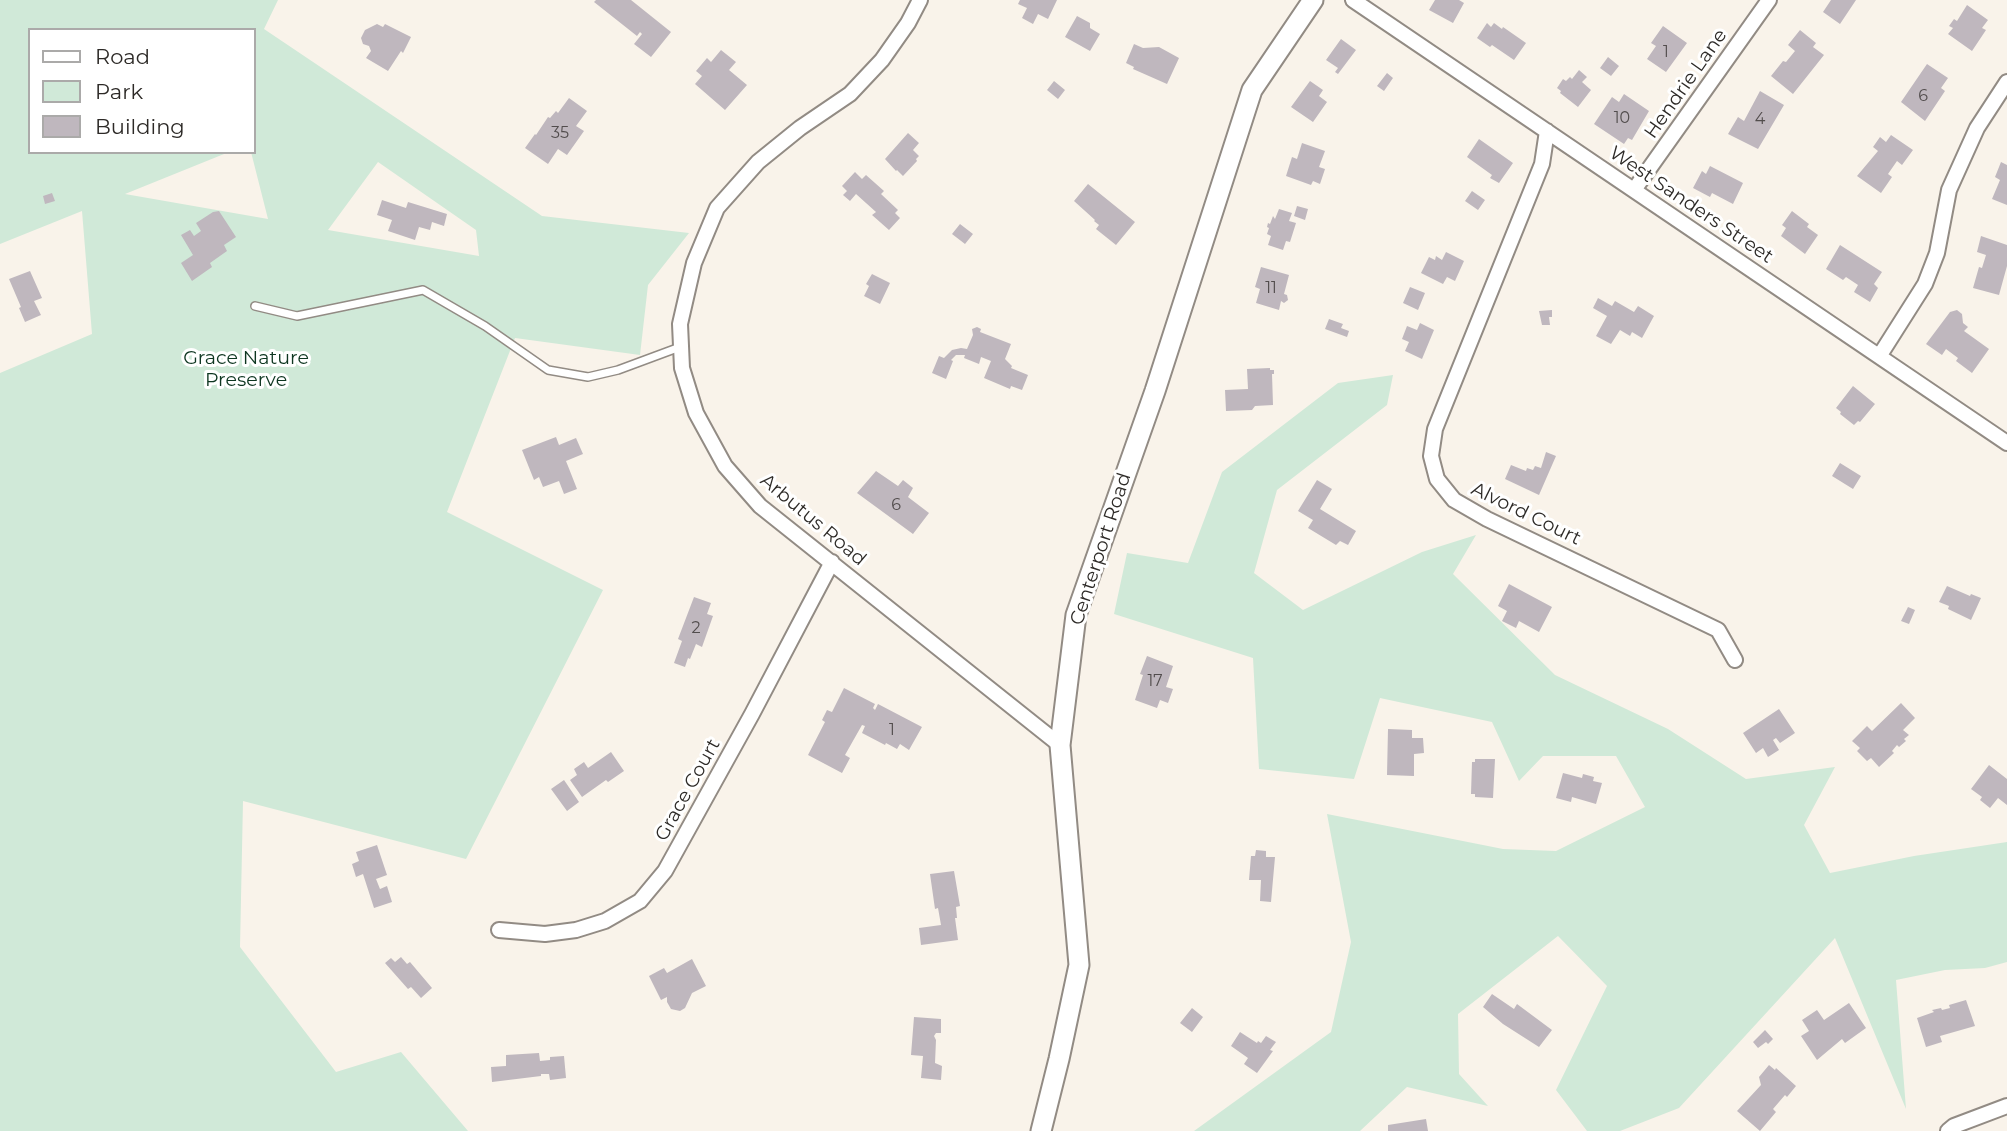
<!DOCTYPE html>
<style>
body{margin:0}
#map{position:relative;width:2007px;height:1131px;overflow:hidden;background:#f9f3ea;font-family:Montserrat,sans-serif}
canvas{display:block}
.legend{position:absolute;left:28px;top:28px;width:228px;height:126px;box-sizing:border-box;background:#fff;border:2px solid #abaaa9;margin:0;padding:9px 12px;list-style:none;font-size:21px;color:#2d2a27}
.legend li{display:flex;align-items:center;gap:14px;height:35px}
.legend b{width:35px;border:2px solid #abaaa9}
</style>
<div id="map">
<canvas width="2007" height="1131"></canvas>
<ul class="legend">
<li><b style="height:9px;background:#fff"></b>Road</li>
<li><b style="height:19px;background:#d0e9d8"></b>Park</li>
<li><b style="height:19px;background:#bfb7be"></b>Building</li>
</ul>
</div>
<script>
const ctx = document.querySelector('canvas').getContext('2d');
ctx.lineJoin = 'round';
function fill(path, color) { ctx.fillStyle = color; ctx.fill(path, 'evenodd'); }
const toPath = rows => new Path2D(rows.map(r => 'M' + r).join(''));
function trace(path, color, width, dash) { ctx.strokeStyle = color; ctx.lineWidth = width; ctx.lineCap = dash ? 'butt' : 'round'; ctx.setLineDash(dash || []); ctx.stroke(path); }
function label(font, color, halo, rows, align = 'center') {
  ctx.font = font + ' Montserrat,sans-serif'; ctx.lineWidth = 6; ctx.setLineDash([]); ctx.textBaseline = 'middle'; ctx.strokeStyle = halo; ctx.fillStyle = color; for (const [text, x, y, turn = 0] of rows) {
    ctx.save(); ctx.translate(x, y); ctx.rotate((+turn || 0) * Math.PI / 180); ctx.textAlign = isNaN(turn) ? turn : align; if (halo) ctx.strokeText(text, 0, 0); ctx.fillText(text, 0, 0); ctx.restore();
  }
}
fill(toPath([
 [0,0,278,0,264,29,542,216,689,233,648,285,640,355,515,338,447,512,603,590,466,859,243,801,240,947,336,1072,401,1052,468,1131,0,1131,0,373,92,334,82,211,0,244],
 [30,30,254,30,254,152,251,152,268,219,125,194,229,152,30,152],
 [378,162,476,230,479,256,328,230],
 [1393,375,1387,405,1277,490,1254,573,1303,610,1422,552,1476,535,1453,574,1555,675,1668,729,1746,779,1835,767,1804,825,1830,873,1914,856,2007,842,2007,962,1985,968,1945,970,1896,980,1906,1109,1835,938,1679,1108,1620,1131,1587,1131,1556,1090,1607,986,1558,936,1458,1014,1459,1074,1488,1106,1407,1087,1360,1131,1194,1131,1331,1032,1351,942,1327,814,1503,849,1556,851,1645,807,1616,756,1543,756,1519,781,1492,722,1380,698,1354,779,1259,769,1253,658,1114,614,1127,553,1188,563,1222,472,1338,383]
]), '#d0e9d8');
fill(toPath([
 [596,0,631,0,671,32,651,57,634,44,642,34,640,32,637,36,594,2],
 [1020,0,1057,0,1048,19,1038,14,1033,24,1022,18,1027,8,1018,4],
 [1435,0,1459,0,1464,3,1453,23,1429,10],
 [1831,0,1856,0,1840,24,1823,12],
 [1967,5,1988,20,1982,28,1986,30,1972,51,1948,34,1953,28,1949,26,1954,19,1957,21],
 [1077,16,1090,23,1090,28,1100,34,1090,51,1065,37],
 [1487,23,1491,27,1494,23,1502,29,1503,27,1526,43,1514,60,1492,45,1490,47,1477,38],
 [377,24,383,27,385,24,411,37,403,53,401,51,388,71,366,58,371,51,369,46,363,44,361,38,365,30],
 [1663,26,1687,43,1666,72,1647,59,1656,46,1651,43],
 [1800,30,1816,43,1813,47,1824,55,1793,94,1771,76,1783,61,1786,62,1795,51,1788,45],
 [1341,39,1356,50,1338,74,1335,72,1338,68,1326,60],
 [1134,44,1143,48,1159,47,1179,58,1167,84,1133,69,1134,67,1126,63],
 [721,50,736,62,729,70,747,85,725,110,695,84,702,76,696,71,707,58,711,62],
 [1608,57,1619,66,1611,76,1600,68],
 [1927,64,1948,78,1941,88,1945,91,1925,121,1901,102],
 [1579,70,1587,77,1582,82,1591,90,1578,107,1560,93,1561,91,1557,88,1563,79,1566,81,1570,77,1572,79],
 [1387,73,1393,78,1384,91,1377,86],
 [1054,81,1065,90,1058,99,1047,90],
 [1310,81,1323,90,1319,96,1327,102,1313,122,1291,107],
 [1760,91,1784,105,1758,149,1728,134,1738,117,1744,121],
 [1624,94,1649,111,1632,140,1628,138,1624,144,1594,124,1612,97,1619,102],
 [569,98,587,111,576,126,584,131,567,155,558,149,548,164,525,148,535,134,536,135,548,117,550,118,556,111,558,113],
 [908,133,919,143,913,150,919,156,916,159,917,161,903,176,897,170,896,171,885,159],
 [1891,135,1913,150,1902,165,1897,161,1888,174,1892,177,1881,193,1857,176,1878,151,1873,147,1880,137,1886,142],
 [1479,139,1513,163,1499,183,1490,178,1492,175,1467,157],
 [1302,143,1325,151,1319,167,1325,169,1320,184,1313,181,1311,185,1286,176,1292,157,1297,159],
 [2001,162,2007,165,2007,205,1992,199,2000,180,1995,177],
 [1710,166,1743,183,1733,204,1712,193,1710,197,1693,188,1702,171,1706,174],
 [855,172,862,179,866,175,884,191,881,194,898,210,895,213,900,218,889,230,872,215,876,212,856,194,850,201,843,195,847,191,842,186],
 [1088,184,1135,222,1116,245,1096,229,1099,225,1094,221,1095,220,1074,201],
 [1472,191,1485,200,1478,210,1465,201],
 [52,193,55,201,45,204,43,196],
 [382,200,406,208,408,202,447,214,444,226,432,222,430,230,419,227,415,240,388,231,392,220,377,215],
 [1297,206,1308,209,1305,220,1294,216],
 [1279,209,1292,213,1289,221,1296,223,1290,242,1286,241,1283,250,1268,245,1271,236,1267,234,1269,228,1267,227,1268,223,1270,224,1273,216,1275,219],
 [219,211,236,237,224,245,227,251,210,263,212,267,192,281,181,263,193,255,181,235,190,230,194,236,201,231,196,223,213,212],
 [1792,211,1809,224,1807,227,1818,235,1805,254,1781,236,1786,228,1782,225],
 [960,224,973,234,965,244,952,234],
 [1981,236,2007,245,2007,266,1999,295,1973,288,1979,267,1982,268,1986,255,1977,252],
 [1840,245,1882,272,1874,284,1878,288,1870,302,1854,292,1858,285,1846,277,1843,280,1826,269],
 [1446,252,1464,261,1455,281,1447,277,1443,284,1421,273,1429,257,1435,260,1436,256,1442,260],
 [1261,267,1289,275,1284,294,1287,295,1288,300,1284,303,1281,301,1279,310,1256,303,1260,289,1255,287],
 [30,271,42,298,34,301,41,315,25,322,19,308,21,307,9,279],
 [872,274,890,283,880,304,864,296,869,286,866,284],
 [1410,287,1425,293,1418,310,1403,303],
 [1598,298,1612,306,1615,301,1634,312,1638,306,1654,316,1642,338,1632,332,1630,336,1620,330,1611,344,1596,336,1607,316,1593,308],
 [1552,310,1552,317,1549,317,1550,325,1542,325,1539,311],
 [1957,310,1962,314,1963,323,1968,327,1964,331,1989,349,1972,373,1956,361,1958,358,1946,349,1942,355,1926,344,1950,312],
 [1329,319,1343,324,1341,328,1349,331,1347,337,1325,329],
 [1420,323,1434,330,1422,359,1405,351,1409,342,1402,339,1407,326,1417,330],
 [977,327,981,329,980,332,1011,344,1005,359,1012,366,1011,368,1028,375,1022,390,1011,386,1010,389,984,378,991,361,981,357,979,364,964,358,965,355,956,355,951,360,953,361,946,379,932,373,939,356,944,358,952,350,961,348,967,349,973,335,972,329],
 [1270,368,1270,370,1274,370,1274,374,1272,374,1273,405,1255,406,1252,410,1226,411,1225,390,1248,389,1247,369],
 [1853,386,1875,404,1860,422,1858,421,1854,425,1840,414,1841,412,1836,408],
 [556,437,559,445,576,438,583,454,566,461,577,489,564,494,559,481,543,487,539,477,534,480,522,450],
 [1546,452,1556,456,1539,495,1505,479,1511,465,1526,471,1527,468,1533,470,1535,466,1541,468],
 [1840,463,1861,476,1853,489,1832,476],
 [876,471,898,486,903,480,913,488,908,497,929,513,913,534,857,493],
 [1317,480,1332,489,1320,509,1356,531,1348,545,1340,541,1336,545,1308,528,1313,520,1298,511],
 [1509,584,1552,607,1539,632,1519,621,1516,628,1502,621,1507,611,1498,606],
 [1947,586,1970,596,1971,594,1981,598,1971,620,1948,609,1949,606,1939,602],
 [694,597,711,603,707,614,713,616,702,647,696,644,690,659,688,658,685,667,674,663,682,641,678,639],
 [1908,607,1915,610,1909,624,1901,621],
 [1147,656,1173,666,1166,687,1173,689,1168,703,1160,700,1157,708,1135,700,1143,675,1140,674],
 [844,688,875,704,873,708,875,710,878,704,922,727,909,750,900,744,897,749,886,743,885,745,862,733,865,726,862,725,845,755,850,758,842,773,808,755,825,722,822,720,827,710,832,712],
 [1901,703,1915,718,1903,730,1909,735,1904,739,1906,741,1899,747,1897,745,1892,751,1894,753,1879,767,1871,758,1867,761,1857,751,1860,748,1852,741,1867,726,1872,731],
 [1779,709,1795,733,1780,743,1776,738,1773,740,1779,750,1768,757,1763,748,1756,753,1743,733],
 [1388,729,1412,730,1412,738,1423,738,1424,753,1414,754,1414,776,1387,775],
 [611,752,624,771,608,782,606,780,582,797,570,780,577,775,574,769,584,762,588,768],
 [1475,759,1495,759,1493,798,1475,797,1475,794,1471,794,1472,762,1475,762],
 [1989,765,2007,779,2007,805,1998,798,1990,808,1980,800,1982,797,1971,789],
 [1563,773,1582,778,1583,774,1594,777,1593,781,1602,783,1596,804,1572,797,1571,802,1556,798],
 [564,780,579,802,567,811,551,789],
 [377,845,387,875,376,879,380,889,387,886,392,902,374,908,363,874,356,877,352,864,359,861,356,852],
 [1256,850,1266,851,1266,857,1275,857,1271,902,1260,901,1261,880,1249,880,1251,856,1255,856],
 [954,871,960,906,956,907,957,918,955,918,958,940,921,945,919,928,941,925,938,908,935,909,930,874],
 [401,957,407,964,410,962,432,988,421,998,411,987,408,989,385,963,391,958,395,962],
 [692,959,706,986,692,993,685,1008,680,1011,671,1009,667,1002,667,997,661,1000,649,976,664,968,667,973],
 [1492,994,1514,1009,1517,1004,1552,1030,1539,1047,1503,1024,1483,1007],
 [1966,1000,1975,1026,1940,1036,1942,1042,1926,1047,1917,1018,1934,1012,1932,1010,1941,1008,1942,1010,1950,1008,1949,1005],
 [1849,1003,1866,1028,1845,1043,1842,1039,1817,1060,1801,1036,1809,1031,1802,1020,1817,1010,1824,1020],
 [1192,1008,1203,1017,1192,1032,1180,1023],
 [914,1017,941,1019,941,1033,936,1033,934,1036,936,1040,935,1063,942,1066,941,1080,921,1078,923,1056,911,1055],
 [1765,1030,1773,1039,1768,1044,1766,1042,1758,1048,1753,1042],
 [1240,1032,1257,1043,1258,1041,1261,1043,1266,1036,1276,1042,1270,1050,1273,1051,1257,1073,1244,1064,1248,1058,1231,1046],
 [539,1053,540,1061,550,1060,550,1057,564,1056,566,1078,550,1080,549,1074,541,1074,541,1076,492,1082,491,1067,506,1066,506,1055],
 [1769,1065,1775,1070,1776,1068,1796,1086,1787,1097,1785,1095,1773,1109,1776,1112,1760,1131,1737,1111,1761,1085,1759,1077],
 [1426,1119,1428,1131,1388,1131,1388,1125]
]), '#bfb7be');
const lane = toPath([
 [255,306,297,316,423,290,485,326,548,370,588,377,618,370,680,347]
]);
const street = toPath([
 [920,0,908,23,882,60,850,94,800,128,758,162,717,208,694,263,680,324,682,368,696,413,725,466,760,506,1060,745],
 [1353,0,2007,443],
 [1547,131,1542,164,1435,429,1431,456,1437,479,1454,500,1487,519,1718,630,1735,660],
 [1634,190,1769,0],
 [1880,355,1925,284,1937,253,1949,190,1977,128,2007,82],
 [499,930,545,934,576,930,605,921,640,901,665,871,752,714,832,562],
 [1948,1131,1954,1126,2007,1106]
]);
const secondary = toPath([
 [1041,1131,1059,1059,1079,965,1060,745,1076,615,1155,391,1252,90,1313,0]
]);
trace(lane, '#928b84', 10);
trace(street, '#928b84', 18);
trace(secondary, '#928b84', 23);
trace(lane, '#fff', 7);
trace(street, '#fff', 14);
trace(secondary, '#fff', 19);
label('16px', '#524d4d', null, [
 ["1",1666,52],
 ["6",1923,96],
 ["10",1622,118],
 ["4",1760,119],
 ["35",560,133],
 ["11",1271,288],
 ["6",896,505],
 ["2",696,628],
 ["17",1155,681],
 ["1",892,730]
]);
label('19px', '#2d2a27', '#fff', [
 ["Hendrie Lane",1686,84,-55],
 ["West Sanders Street",1691,205,34],
 ["Alvord Court",1526,514,26],
 ["Arbutus Road",813,520,40],
 ["Centerport Road",1101,549,-72],
 ["Grace Court",688,790,-61]
]);
label('19px', '#0d3620', '#fff', [
 ["Grace Nature",246,358],
 ["Preserve",246,380]
]);
</script>
